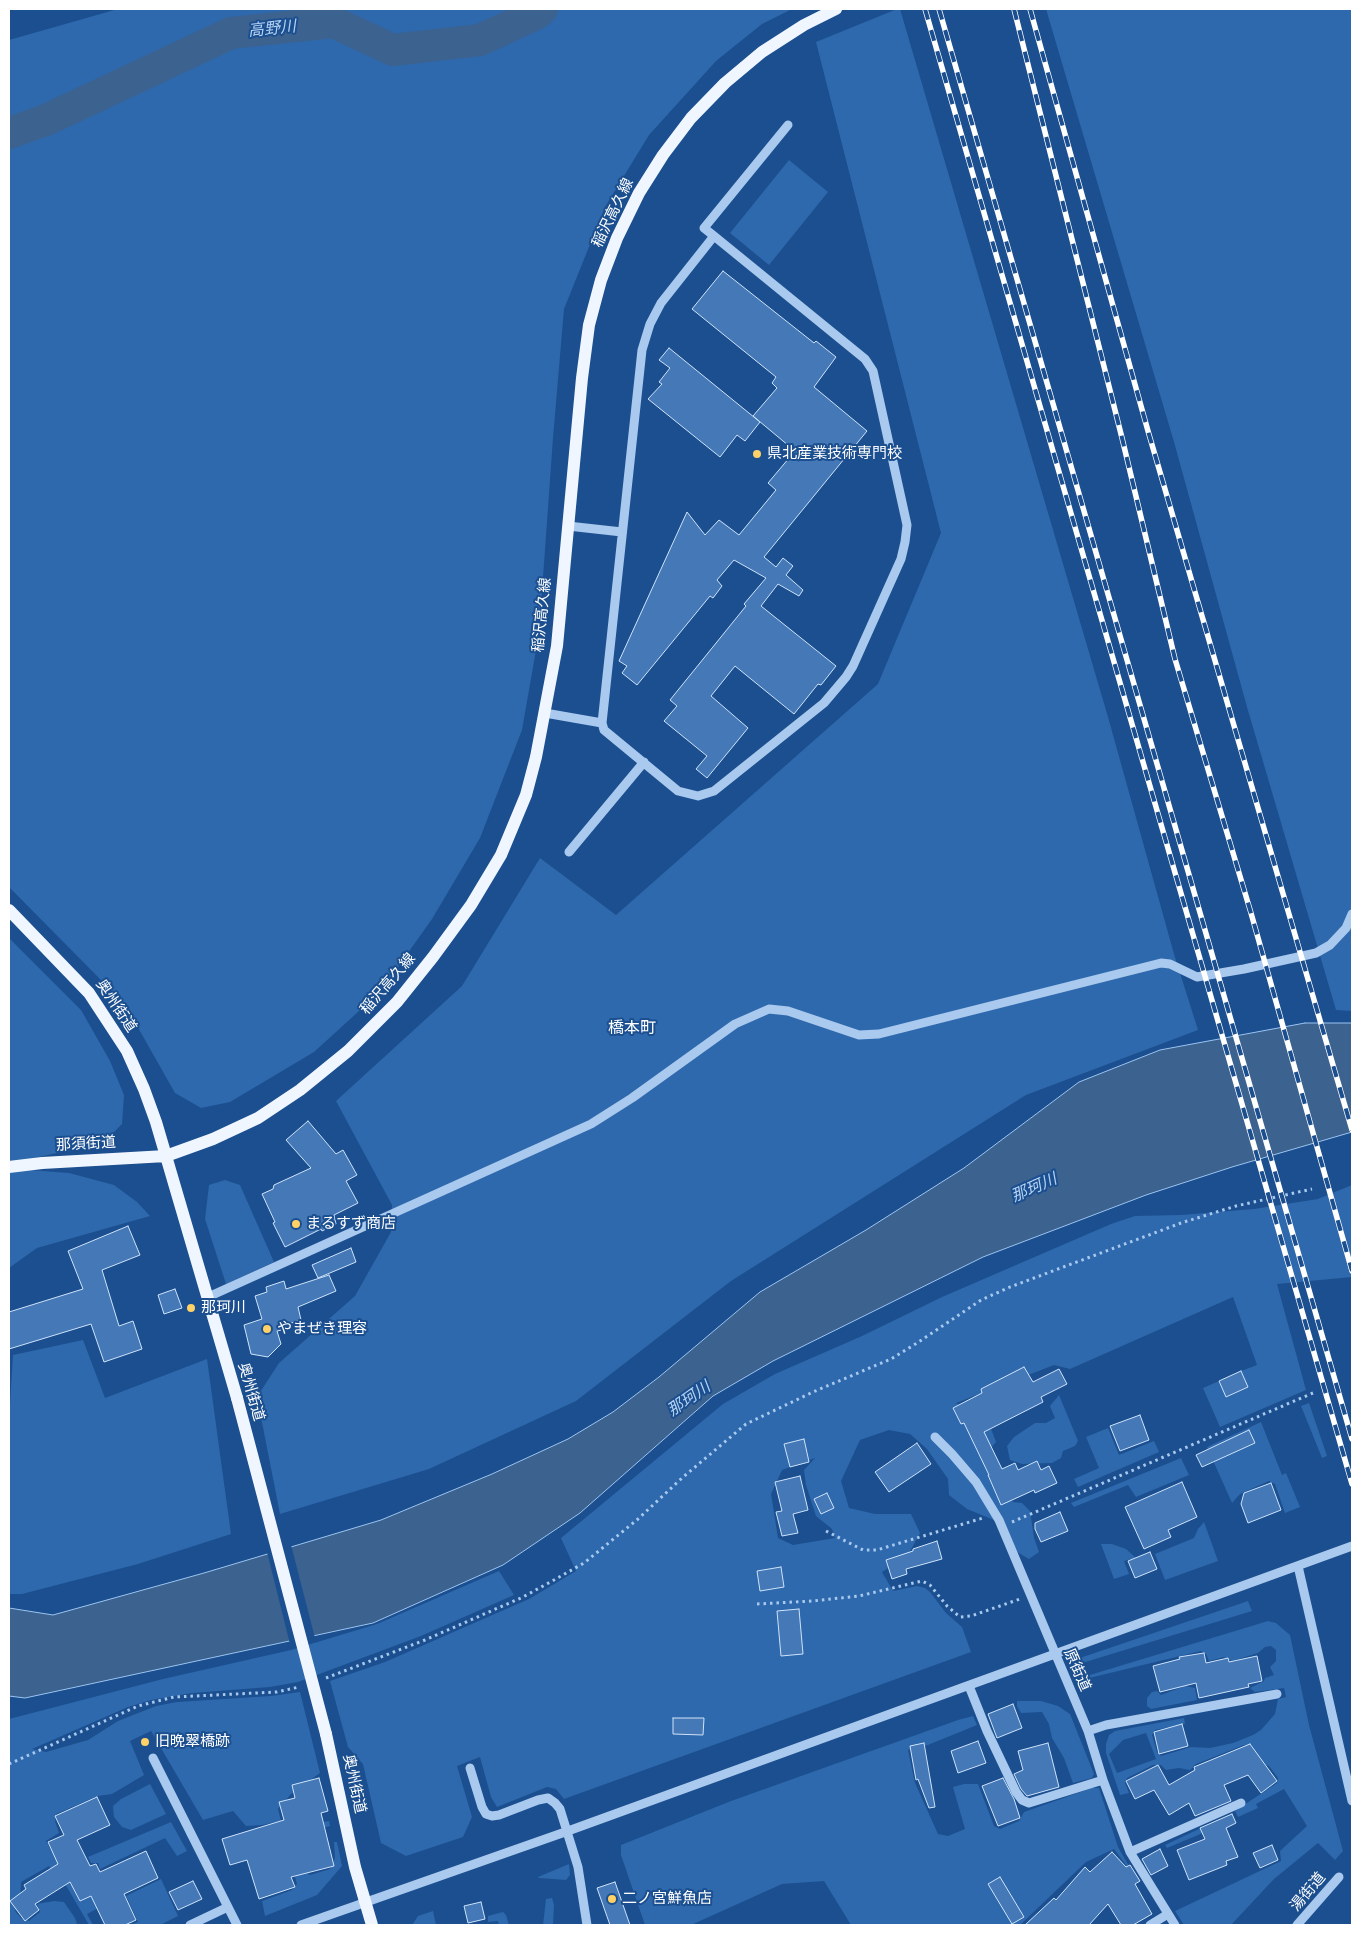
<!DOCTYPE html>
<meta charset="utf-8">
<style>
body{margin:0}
#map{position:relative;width:1361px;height:1934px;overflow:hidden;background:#1b4f8f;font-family:Rubik,sans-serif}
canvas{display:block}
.frame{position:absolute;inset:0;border:10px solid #fff;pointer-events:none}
</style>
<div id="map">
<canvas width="1361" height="1934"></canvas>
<div class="frame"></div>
</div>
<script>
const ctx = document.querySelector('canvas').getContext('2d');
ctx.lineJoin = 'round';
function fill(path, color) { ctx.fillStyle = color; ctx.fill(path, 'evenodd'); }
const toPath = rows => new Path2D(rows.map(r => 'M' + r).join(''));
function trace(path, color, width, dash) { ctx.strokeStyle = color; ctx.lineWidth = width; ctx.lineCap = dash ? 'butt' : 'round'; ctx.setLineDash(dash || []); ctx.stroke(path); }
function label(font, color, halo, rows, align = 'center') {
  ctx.font = font + ' Rubik,"Noto Sans JP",sans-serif'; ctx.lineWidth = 4; ctx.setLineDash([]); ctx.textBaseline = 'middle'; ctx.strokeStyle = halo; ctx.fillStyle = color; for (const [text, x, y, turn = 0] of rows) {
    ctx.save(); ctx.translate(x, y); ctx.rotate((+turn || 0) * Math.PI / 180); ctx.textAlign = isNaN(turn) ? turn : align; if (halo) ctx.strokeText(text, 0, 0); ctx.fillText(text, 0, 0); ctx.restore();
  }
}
fill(toPath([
 [118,9,792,9,762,24,716,61,649,135,605,207,564,309,553,438,539,633,522,730,480,838,432,919,381,991,314,1052,230,1102,201,1108,175,1093,128,1010,97,976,9,887,9,40],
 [897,9,900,9,1108,717,1174,954,1198,1030,1026,1095,731,1281,576,1401,429,1469,280,1514,257,1397,279,1363,355,1296,391,1232,392,1205,336,1101,462,986,540,858,616,915,878,684,941,533,816,42],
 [1046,9,1352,9,1352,1011,1336,1010,1247,707,1174,442],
 [789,160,828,192,769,265,730,233],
 [9,938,81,1010,110,1061,124,1095,122,1124,103,1143,29,1159,29,1170,69,1173,114,1185,137,1202,150,1216,37,1248,9,1268],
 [225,1180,240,1185,274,1262,226,1284,205,1219,209,1185],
 [1352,1185,1352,1277,1277,1284,1306,1390,1220,1427,1203,1388,1219,1381,1227,1397,1248,1387,1241,1371,1257,1365,1233,1297,1070,1369,1054,1365,956,1403,990,1426,996,1442,984,1456,987,1467,1013,1502,1022,1503,1030,1511,1034,1538,1039,1552,1029,1559,1017,1552,1002,1535,994,1520,967,1509,949,1495,948,1479,927,1449,910,1434,889,1430,860,1440,841,1481,849,1508,875,1514,911,1514,920,1533,908,1555,882,1572,893,1591,917,1586,925,1588,930,1592,946,1613,962,1627,971,1652,564,1799,556,1789,547,1787,497,1807,491,1797,480,1757,457,1766,472,1817,463,1837,406,1856,381,1843,363,1764,348,1747,330,1681,385,1662,529,1599,576,1571,561,1538,723,1404,775,1374,862,1336,942,1297,1111,1224,1135,1216,1181,1215,1254,1209,1318,1199],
 [815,1458,804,1470,806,1485,816,1516,832,1529,835,1538,793,1545,778,1538,771,1494,782,1470],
 [83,1340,105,1398,207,1359,231,1534,138,1564,22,1594,9,1594,9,1421,13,1355],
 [1059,1395,1078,1441,1075,1446,1063,1451,1061,1458,1052,1463,1022,1464,1010,1460,1007,1446,1014,1437,1035,1423,1046,1423,1055,1418,1050,1406],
 [1309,1403,1327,1456,1322,1458,1301,1406],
 [1261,1422,1282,1475,1286,1473,1300,1507,1285,1513,1275,1484,1269,1481,1240,1494,1232,1503,1207,1447],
 [1249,1430,1255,1443,1222,1458,1216,1446],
 [1108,1428,1119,1455,1154,1441,1159,1452,1078,1487,1074,1479,1099,1468,1086,1437],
 [1181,1458,1189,1475,1136,1497,1128,1485,1074,1507,1071,1503],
 [1204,1522,1218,1561,1165,1580,1155,1554,1194,1538,1198,1529],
 [1101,1544,1112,1544,1126,1549,1136,1558,1124,1561,1129,1574,1114,1579],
 [499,1571,514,1595,421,1636,298,1682,270,1687,192,1693,151,1700,128,1707,32,1749,46,1752,88,1740,118,1721,156,1706,177,1702,271,1696,300,1692,320,1773,291,1794,278,1809,281,1821,262,1825,246,1826,233,1811,203,1820,151,1731,130,1741,144,1775,112,1794,98,1796,56,1814,55,1821,59,1833,46,1841,71,1885,89,1878,102,1906,87,1914,93,1925,89,1925,64,1882,61,1883,49,1866,21,1882,20,1900,15,1911,21,1918,29,1921,40,1912,37,1904,54,1901,64,1902,75,1918,77,1924,9,1925,9,1719,163,1679,291,1650,377,1624],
 [1248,1601,1252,1611,1079,1664,1077,1659],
 [1268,1621,1276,1623,1290,1635,1309,1725,1343,1851,1335,1860,1318,1843,1274,1879,1231,1925,1184,1925,1175,1911,1281,1861,1280,1851,1307,1826,1284,1789,1256,1804,1258,1808,1238,1817,1235,1811,1277,1783,1278,1778,1269,1766,1261,1763,1251,1747,1244,1745,1196,1764,1190,1770,1179,1768,1166,1770,1161,1765,1153,1765,1127,1778,1125,1783,1129,1793,1120,1795,1106,1753,1106,1744,1109,1735,1115,1731,1184,1718,1185,1724,1155,1730,1152,1735,1157,1752,1161,1756,1191,1747,1210,1748,1233,1743,1253,1735,1261,1730,1275,1714,1278,1699,1286,1697,1284,1688,1255,1692,1250,1688,1264,1681,1265,1678,1274,1675,1270,1667,1276,1661,1276,1650,1271,1646,1265,1647,1258,1653,1232,1661,1224,1657,1209,1661,1206,1654,1201,1651,1085,1679,1085,1684,1078,1686,1077,1681,1080,1678],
 [1146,1733,1156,1759,1117,1773,1109,1754,1123,1740],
 [1185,1686,1195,1688,1197,1700,1151,1709,1147,1706,1147,1698,1152,1692,1157,1691,1161,1695],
 [1017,1701,1041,1701,1058,1706,1070,1714,1094,1774,1092,1778,1073,1783,1064,1758,1052,1738,1049,1724,1042,1712,1021,1713,1017,1706],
 [973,1716,977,1725,928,1745,908,1750,915,1783,938,1834,948,1836,965,1829,953,1787,964,1784,978,1784,994,1826,1000,1829,1019,1821,1024,1812,1092,1788,1099,1788,1118,1847,1137,1880,1135,1885,1103,1908,1131,1876,1126,1865,1114,1849,1086,1862,1020,1925,851,1925,824,1881,782,1884,691,1925,645,1925,621,1855,621,1845,731,1801,958,1720],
 [150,1784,166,1814,131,1830,122,1827,114,1817,113,1806,121,1799],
 [304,1819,308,1825,329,1821,330,1826,300,1834,296,1837,304,1871,310,1875,330,1869,335,1858,334,1842,337,1842,342,1866,317,1895,265,1916,262,1901,292,1890,297,1884,290,1859,286,1854,281,1829,285,1825],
 [171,1822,187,1851,177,1856,165,1838,100,1869,98,1863,91,1863,88,1857],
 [1201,1828,1203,1833,1167,1848,1165,1845],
 [569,1864,570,1875,566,1880,539,1878,538,1877],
 [161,1879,178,1916,160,1925,131,1925,138,1922,126,1896],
 [552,1898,554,1905,553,1925,543,1925,546,1899],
 [433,1911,436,1925,412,1925,418,1916],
 [503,1912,506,1915,509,1925,499,1925,498,1921,488,1922,488,1916]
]), '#2e69ad');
const water = toPath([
 [1305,1023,1352,1023,1352,1132,1232,1167,1146,1195,983,1257,773,1361,713,1396,580,1513,503,1565,373,1623,25,1698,9,1696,9,1608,53,1615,204,1573,381,1520,492,1474,568,1439,613,1412,659,1377,760,1292,866,1230,964,1168,1079,1082,1160,1050,1305,1023]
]);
fill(water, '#3c6290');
trace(water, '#9cc4f0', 1);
fill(toPath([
 [291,1545,315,1638,290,1644,267,1552]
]), '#1b4f8f');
trace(toPath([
 [9,133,46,120,231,33,333,22,393,50,480,40,536,14,542,9]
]), '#3c6290', 32);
const building = toPath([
 [723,271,814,343,816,341,836,357,814,387,867,431,764,557,776,567,783,558,793,566,786,575,803,590,799,596,778,584,761,606,836,666,821,685,818,684,794,714,735,666,711,696,748,728,707,778,696,769,707,756,664,721,677,706,670,700,746,606,744,604,766,578,734,560,717,580,722,586,713,598,710,596,637,685,622,673,627,666,619,661,687,512,705,535,719,520,739,535,776,490,768,483,795,451,753,416,777,388,772,383,776,377,692,309,723,271],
 [669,348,760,422,745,441,737,435,720,457,648,399,662,384,659,382,670,368,659,360,669,348],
 [308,1121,336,1154,343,1150,357,1175,346,1181,358,1203,334,1215,336,1224,322,1231,321,1229,285,1247,273,1223,275,1222,262,1194,273,1189,274,1185,311,1168,286,1140,308,1121],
 [128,1226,140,1255,102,1270,119,1326,133,1321,142,1349,104,1362,91,1324,9,1349,9,1312,83,1289,68,1251,128,1226],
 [351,1248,356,1262,318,1278,312,1265,351,1248],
 [329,1275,336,1291,298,1307,301,1320,285,1325,286,1329,277,1331,281,1344,268,1357,251,1354,244,1325,262,1319,255,1296,267,1292,266,1287,284,1281,286,1289,329,1275],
 [175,1289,182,1308,164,1314,158,1295,175,1289],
 [1024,1367,1033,1382,1059,1369,1067,1384,1041,1397,1043,1402,984,1432,1002,1469,1015,1463,1018,1470,1037,1461,1041,1470,1049,1466,1057,1483,1035,1493,1034,1490,1001,1505,988,1475,989,1475,964,1423,961,1424,953,1408,982,1393,981,1389,1024,1367],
 [1241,1371,1248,1387,1226,1397,1219,1381,1241,1371],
 [1140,1415,1149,1440,1120,1451,1110,1426,1140,1415],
 [1249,1430,1255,1443,1202,1467,1196,1455,1249,1430],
 [804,1439,809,1462,790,1467,784,1444,804,1439],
 [917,1443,931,1464,889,1492,875,1472,917,1443],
 [800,1476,808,1510,793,1514,798,1533,782,1536,776,1512,782,1511,775,1482,800,1476],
 [1182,1482,1197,1517,1168,1530,1171,1537,1144,1549,1125,1507,1182,1482],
 [1271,1483,1281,1510,1248,1523,1241,1504,1244,1493,1271,1483],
 [827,1493,834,1508,821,1514,814,1499,827,1493],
 [1060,1512,1068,1531,1041,1542,1035,1529,1035,1523,1060,1512],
 [937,1541,942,1559,906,1569,907,1574,892,1579,886,1560,913,1551,913,1549,937,1541],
 [1150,1552,1157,1569,1135,1578,1128,1561,1150,1552],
 [781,1567,784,1587,760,1591,757,1571,781,1567],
 [799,1609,803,1654,781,1656,777,1611,799,1609],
 [1204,1653,1206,1663,1228,1658,1229,1662,1257,1656,1262,1681,1248,1684,1249,1687,1199,1698,1196,1683,1160,1692,1153,1666,1180,1659,1179,1657,1204,1653],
 [1013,1704,1022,1728,997,1738,988,1714,1013,1704],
 [673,1718,704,1718,703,1735,673,1734,673,1718],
 [1182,1724,1188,1746,1159,1754,1154,1732,1182,1724],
 [978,1741,986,1763,958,1773,951,1751,978,1741],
 [924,1743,935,1807,929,1808,918,1779,916,1780,910,1746,924,1743],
 [1048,1743,1059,1787,1027,1796,1021,1789,1014,1774,1023,1770,1018,1751,1048,1743],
 [1250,1744,1277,1781,1261,1793,1248,1775,1224,1785,1231,1801,1195,1816,1189,1803,1169,1815,1154,1790,1135,1799,1126,1781,1158,1765,1169,1785,1195,1770,1194,1767,1250,1744],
 [319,1778,328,1811,321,1813,334,1866,291,1877,295,1887,259,1899,247,1860,230,1865,222,1839,284,1820,279,1802,295,1798,292,1785,319,1778],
 [1003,1778,1014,1799,1020,1818,998,1826,982,1786,1003,1778],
 [97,1797,110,1825,77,1840,90,1866,96,1864,100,1872,146,1851,158,1878,124,1894,136,1920,125,1925,105,1925,91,1896,80,1901,70,1882,35,1904,39,1910,25,1921,10,1901,26,1889,24,1885,58,1864,48,1842,64,1835,55,1816,97,1797],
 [1232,1814,1236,1823,1226,1828,1238,1857,1226,1861,1227,1865,1189,1880,1177,1850,1205,1839,1200,1828,1232,1814],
 [1272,1845,1278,1860,1260,1868,1253,1853,1272,1845],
 [1160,1849,1168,1866,1151,1875,1142,1859,1160,1849],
 [1112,1852,1126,1867,1130,1865,1140,1881,1135,1884,1152,1914,1133,1925,1121,1925,1108,1904,1089,1925,1025,1925,1054,1898,1056,1900,1085,1867,1090,1872,1112,1852],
 [1000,1877,1024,1917,1012,1924,988,1884,1000,1877],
 [193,1881,202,1899,178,1910,169,1892,193,1881],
 [615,1882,630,1925,610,1925,597,1888,615,1882],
 [481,1902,485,1919,468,1923,464,1906,481,1902]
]);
fill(building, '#4478b7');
trace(building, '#cfe3fa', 1);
trace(toPath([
 [1012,1522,1313,1393],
 [826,1531,863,1550,877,1550,983,1518],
 [757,1604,812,1601,859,1596,922,1581,930,1585,947,1606,960,1617,971,1616,1020,1599],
 [326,1678,425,1640,523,1597,554,1580,584,1563,638,1519,682,1478,746,1424,813,1392,891,1359,917,1343,981,1300,1010,1287,1181,1223,1236,1206,1312,1189],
 [9,1764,138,1706,174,1697,277,1692,299,1687]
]), '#a9c9ee', 3, [2.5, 4]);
trace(toPath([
 [714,236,661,303,650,324,642,350,602,723,604,730,678,791,698,796,714,791,824,703,846,677,853,666,901,559,905,542,907,525,873,371,865,359,714,236,704,228,788,125],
 [568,526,622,532],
 [545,713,602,723],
 [569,852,644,762],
 [208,1297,591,1124,632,1098,735,1024,769,1009,788,1011,859,1035,879,1034,1161,963,1170,964,1197,977,1244,969,1316,953,1330,945,1346,928,1352,914],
 [935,1437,952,1454,976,1482,999,1520,1088,1731,1103,1780,1130,1852,1175,1925],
 [1298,1566,1352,1801],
 [969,1686,987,1731,1016,1792,1022,1800,1029,1803,1103,1780],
 [1088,1731,1106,1725,1277,1694],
 [153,1758,237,1925],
 [470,1768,482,1807,486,1814,492,1816,499,1815,538,1800,548,1798,555,1803,560,1809,578,1867,587,1925],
 [1130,1852,1241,1803],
 [190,1925,228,1907],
 [301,1925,568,1831,1352,1546],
 [1150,1925,1168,1914],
 [1297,1925,1339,1877]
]), '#a9c9ee', 9);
trace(toPath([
 [9,910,89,993,127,1051,144,1089,156,1122,237,1398],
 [9,1167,42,1163,166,1156,213,1139,258,1118,300,1090,348,1051,397,1002,433,957,471,905,501,855,526,795,536,757,557,646,582,378,589,325,601,280,617,238,639,193,663,155,691,118,725,83,762,52,804,25,836,9],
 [326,1734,355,1867,372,1925]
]), '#f0f6ff', 12);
const rail = toPath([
 [925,9,1352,1484],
 [939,9,1352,1439],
 [1014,9,1122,438,1175,659,1251,913,1352,1271],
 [1030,9,1148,431,1352,1130]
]);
trace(rail, '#fff', 5.5);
trace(rail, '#1b4f8f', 4, [11]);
trace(toPath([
 [237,1398,326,1734]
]), '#f0f6ff', 12);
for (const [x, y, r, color] of [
 [757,454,5,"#ffd166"],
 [296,1224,5,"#ffd166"],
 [191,1308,5,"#ffd166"],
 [267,1329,5,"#ffd166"],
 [145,1742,5,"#ffd166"],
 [612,1899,5,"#ffd166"]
]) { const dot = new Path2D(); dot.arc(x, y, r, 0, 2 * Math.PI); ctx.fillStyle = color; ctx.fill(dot); trace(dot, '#1b4f8f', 2); }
label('15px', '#fff', '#1b4f8f', [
 ["稲沢高久線",613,213,-64],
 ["稲沢高久線",542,615,-84],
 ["稲沢高久線",388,984,-49],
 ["奥州街道",116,1006,56],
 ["那須街道",86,1144,-3],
 ["奥州街道",251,1392,74],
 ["原街道",1077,1670,66],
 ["奥州街道",354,1784,78],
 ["湯街道",1308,1892,-50]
]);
label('15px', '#fff', '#1b4f8f', [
 ["県北産業技術専門校",767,454],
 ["まるすず商店",306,1224],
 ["那珂川",201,1308],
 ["やまぜき理容",277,1329],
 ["旧晩翠橋跡",155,1742],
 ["二ノ宮鮮魚店",622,1899]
], 'left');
label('italic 16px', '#b5d3f5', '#1b4f8f', [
 ["高野川",272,29,-6],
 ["那珂川",1034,1188,-24],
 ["那珂川",689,1399,-35]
]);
label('16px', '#fff', '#1b4f8f', [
 ["橋本町",632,1028]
]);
</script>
